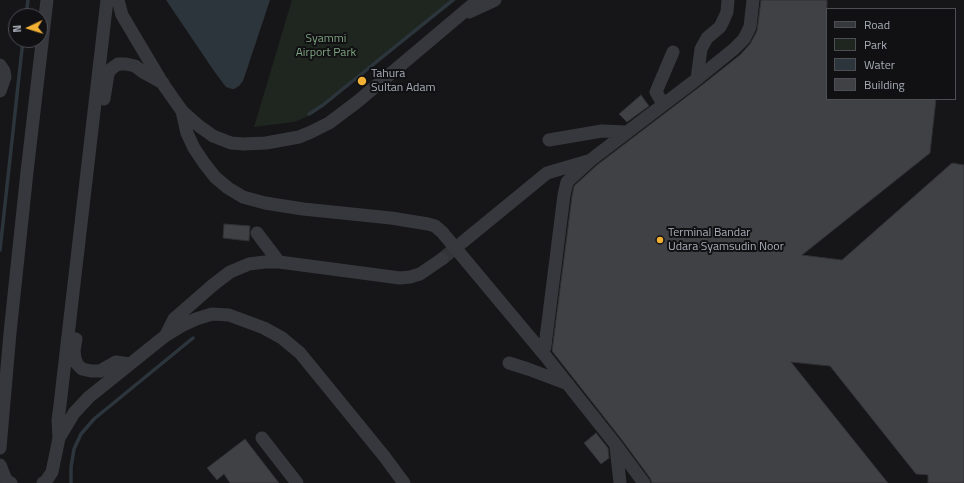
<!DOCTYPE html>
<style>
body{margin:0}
#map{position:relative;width:964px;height:483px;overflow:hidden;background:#161618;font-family:"Titillium Web",sans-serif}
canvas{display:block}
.legend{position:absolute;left:826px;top:8px;width:130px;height:92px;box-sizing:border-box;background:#111113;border:1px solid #4d4f55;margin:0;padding:5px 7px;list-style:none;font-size:12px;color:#a8adb8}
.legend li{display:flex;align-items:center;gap:8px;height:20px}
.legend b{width:20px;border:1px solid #4d4f55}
.north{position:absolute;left:8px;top:8px;width:40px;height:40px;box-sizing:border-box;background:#111113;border:1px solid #4d4f55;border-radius:50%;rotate:266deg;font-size:11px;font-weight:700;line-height:16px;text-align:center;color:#a8adb8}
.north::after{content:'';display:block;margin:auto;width:14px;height:18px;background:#f2b134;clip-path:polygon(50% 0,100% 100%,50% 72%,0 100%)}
</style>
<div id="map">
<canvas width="964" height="483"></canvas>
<ul class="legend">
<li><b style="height:5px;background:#37383d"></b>Road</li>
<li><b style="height:11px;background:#1e261f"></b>Park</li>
<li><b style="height:11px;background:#2c353c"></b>Water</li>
<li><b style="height:11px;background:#404145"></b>Building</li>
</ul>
<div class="north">N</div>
</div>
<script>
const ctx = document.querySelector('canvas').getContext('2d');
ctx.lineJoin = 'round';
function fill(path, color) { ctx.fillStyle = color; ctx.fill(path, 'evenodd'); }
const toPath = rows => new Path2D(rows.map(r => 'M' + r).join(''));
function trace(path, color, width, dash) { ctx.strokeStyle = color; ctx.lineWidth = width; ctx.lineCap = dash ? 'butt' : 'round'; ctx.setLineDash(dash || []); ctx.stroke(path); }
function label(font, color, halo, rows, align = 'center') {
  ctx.font = font + ' "Titillium Web",sans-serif'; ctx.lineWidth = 4; ctx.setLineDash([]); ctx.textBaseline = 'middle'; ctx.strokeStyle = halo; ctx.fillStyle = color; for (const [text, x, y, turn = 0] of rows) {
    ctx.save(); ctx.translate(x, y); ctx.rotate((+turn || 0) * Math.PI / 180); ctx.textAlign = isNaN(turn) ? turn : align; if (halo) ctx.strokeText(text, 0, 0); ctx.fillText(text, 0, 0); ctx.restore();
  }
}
fill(toPath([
 [292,0,456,0,313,114,294,122,254,127]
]), '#1e261f');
fill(toPath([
 [166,0,270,0,243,81,239,86,234,89,232,89,226,87,214,71]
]), '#2c353c');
trace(toPath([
 [26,16,28,0],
 [309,114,323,105,453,0],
 [0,250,23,40],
 [71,483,71,467,74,449,81,434,94,419,193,338]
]), '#2c353c', 3.5);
const building = toPath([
 [761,0,827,0,827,99,936,99,930,153,802,255,842,260,952,163,964,165,964,483,928,483,928,475,916,474,830,366,791,362,888,483,652,483,650,478,622,440,552,351,572,196,574,186,597,165,702,85,740,55,750,44,757,31,761,0],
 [641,95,649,106,627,122,619,114,641,95],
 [224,224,250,226,249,241,223,238,224,224],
 [596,433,608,448,609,458,601,464,584,443,596,433],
 [245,439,279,483,230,483,224,474,217,480,207,468,245,439]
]);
fill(building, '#404145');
trace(building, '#303034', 1);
trace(toPath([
 [442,259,464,241]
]), '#333438', 13, [13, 6]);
trace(toPath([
 [118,0,122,15,163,84,182,111,199,126,213,136,231,143,244,144,266,143,299,137,311,132,329,123,357,102,478,0],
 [469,12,495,0],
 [0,65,4,71,5,77,0,91],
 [697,79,701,49,707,38,720,27,724,19,727,12,728,0],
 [104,99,108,74,111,69,118,64,126,64,135,66,143,72,163,83],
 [663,104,656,92,673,52],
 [182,111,187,133,194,148,204,163,215,177,228,188,243,197,265,203,303,209,391,218,428,224,435,226,442,232,543,353],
 [549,140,602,131,627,132],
 [257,233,279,262],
 [464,241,547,173,588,161],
 [166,335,174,319,213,285,230,272,249,264,265,262,279,262,400,278,410,277,420,274,442,259],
 [76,339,74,351,75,358,77,364,82,369,91,371,100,371,116,362,130,364],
 [509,363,528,369,568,384],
 [59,438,74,413,89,397,165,336,183,325,196,319,212,314,229,315,264,328,282,338,300,353,384,456,404,483],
 [262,438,297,483],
 [616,447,620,483],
 [0,448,10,333,27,172,47,0],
 [0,465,6,480,11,483],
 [43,483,46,481,52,472,59,438,58,420,60,405,66,353,107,0],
 [644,483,616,445,543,353,545,346,564,195,567,182,592,159,697,79,734,49,744,39,750,27,753,0]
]), '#37383d', 13);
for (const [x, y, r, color] of [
 [362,81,5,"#f2b134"],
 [660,240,4,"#f2b134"]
]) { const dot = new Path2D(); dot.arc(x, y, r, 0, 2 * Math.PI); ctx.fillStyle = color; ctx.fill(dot); trace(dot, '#111113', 1.5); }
label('12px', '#7fa381', '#111113', [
 ["Syammi",326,39],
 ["Airport Park",326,53]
]);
label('12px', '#a8adb8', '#111113', [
 ["Tahura",371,74],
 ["Sultan Adam",371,88],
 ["Terminal Bandar",668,233],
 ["Udara Syamsudin Noor",668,247]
], 'left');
</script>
